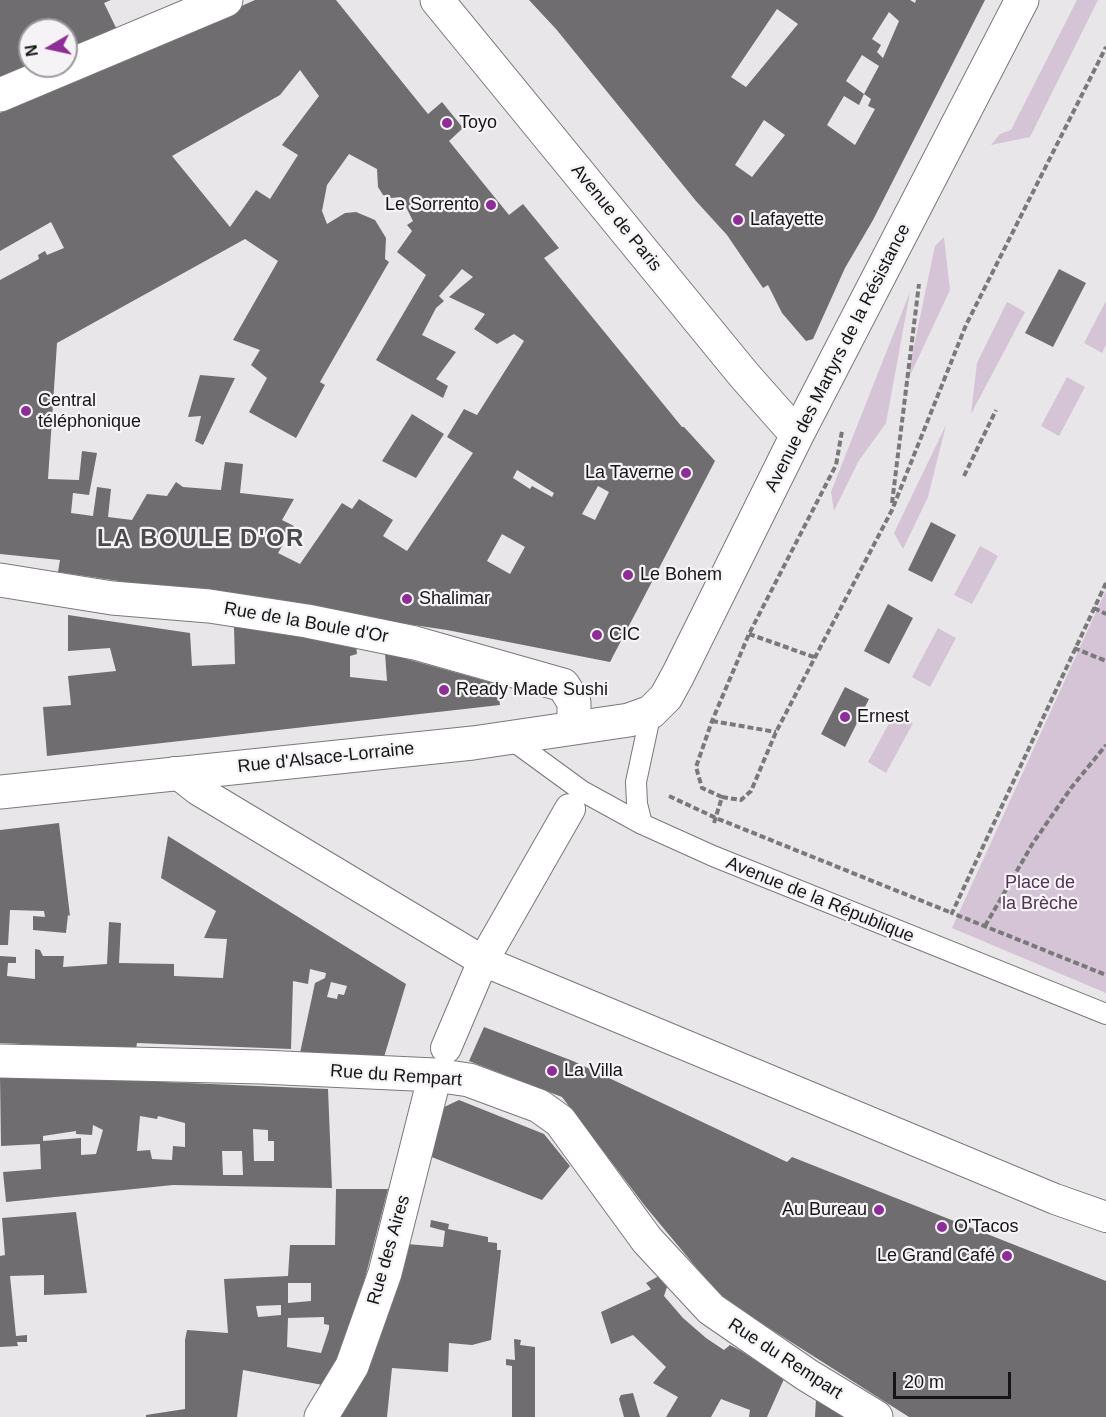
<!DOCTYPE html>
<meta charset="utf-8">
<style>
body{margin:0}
#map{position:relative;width:1106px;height:1417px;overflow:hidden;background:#e8e6e8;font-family:Helvetica,sans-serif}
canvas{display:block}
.north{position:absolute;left:18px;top:18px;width:60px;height:60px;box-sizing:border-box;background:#f5f3f5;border:2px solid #9b9a9c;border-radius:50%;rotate:261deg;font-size:16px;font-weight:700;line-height:24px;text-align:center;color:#151516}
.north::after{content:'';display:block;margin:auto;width:21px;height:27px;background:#8d2d96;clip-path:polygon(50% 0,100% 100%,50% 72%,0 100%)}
.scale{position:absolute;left:893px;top:1372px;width:118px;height:27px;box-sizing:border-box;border:3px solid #151516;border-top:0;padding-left:8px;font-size:18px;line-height:21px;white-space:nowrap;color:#151516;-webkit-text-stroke:4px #f5f3f5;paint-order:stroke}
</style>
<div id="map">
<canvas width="1106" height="1417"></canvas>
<div class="north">N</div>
<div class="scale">20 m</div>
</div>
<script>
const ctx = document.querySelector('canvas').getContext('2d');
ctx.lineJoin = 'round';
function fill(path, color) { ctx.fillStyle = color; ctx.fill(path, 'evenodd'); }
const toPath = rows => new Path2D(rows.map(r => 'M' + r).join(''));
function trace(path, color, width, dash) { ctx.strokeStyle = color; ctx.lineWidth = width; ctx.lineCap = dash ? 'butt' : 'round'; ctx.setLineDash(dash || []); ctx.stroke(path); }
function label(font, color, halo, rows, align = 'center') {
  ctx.font = font + ' Helvetica,sans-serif'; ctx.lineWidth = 4.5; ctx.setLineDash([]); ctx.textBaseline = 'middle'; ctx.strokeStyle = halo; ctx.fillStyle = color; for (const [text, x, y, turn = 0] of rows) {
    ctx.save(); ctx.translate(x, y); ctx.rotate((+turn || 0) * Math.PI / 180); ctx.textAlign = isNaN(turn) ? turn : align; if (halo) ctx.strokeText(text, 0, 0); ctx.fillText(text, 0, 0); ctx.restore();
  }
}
fill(toPath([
 [1077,0,1098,0,1030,137,991,145,1000,134,1011,130],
 [944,237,950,290,906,384,935,246],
 [910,292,886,423,858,462,834,511,831,492],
 [1106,301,1106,345,1102,353,1084,343],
 [1007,302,1025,312,971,414,977,363],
 [1067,377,1085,387,1059,436,1041,426],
 [946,425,928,497,903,549,894,533],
 [980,546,998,556,972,604,954,595],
 [1106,590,1106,993,952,928],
 [938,628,956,638,930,687,912,677],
 [894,714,913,723,886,773,868,762]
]), '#d5c3d6');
fill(toPath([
 [0,0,111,0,104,3,119,34,66,60,66,30,30,30,30,66,0,89],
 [255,0,336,0,428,114,442,102,463,128,449,141,509,215,523,204,559,248,544,258,682,427,684,427,715,461,610,662,447,630,58,572,60,560,0,554,0,280,39,259,38,255,45,251,47,255,64,248,51,222,0,251,0,113],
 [300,70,319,96,282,145,298,155,270,199,256,190,230,227,172,156,280,95],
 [349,154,377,169,378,187,383,195,391,198,401,197,413,221,407,225,412,231,397,252,426,275,376,360,443,398,448,386,436,379,456,352,422,335,436,308,444,301,439,296,462,269,473,277,449,297,485,314,474,329,497,344,514,334,524,341,477,415,464,409,447,437,473,453,407,551,383,536,393,520,359,499,352,509,342,503,300,564,278,553,294,526,282,520,294,499,240,493,243,464,225,462,221,490,183,487,176,482,167,496,147,494,132,520,108,517,111,489,97,487,93,516,71,513,73,493,89,495,97,453,82,451,79,480,48,479,57,343,245,239,278,261,233,340,260,350,251,365,267,378,249,412,296,438,325,385,320,382,389,262,385,259,386,238,375,220,356,212,345,213,327,224,322,211,327,185],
 [517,470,554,493,552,497,532,486,530,489,513,478],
 [598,486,609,492,595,520,582,514],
 [502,534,525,547,510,574,487,561],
 [529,0,910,0,915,3,916,0,985,0,873,220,845,268,813,339,806,341,782,313,768,285,763,288,727,235,696,201,556,29],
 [777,9,798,24,746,87,731,77],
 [889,12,899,21,883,58,877,52,881,45,872,39],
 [862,55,879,66,864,94,871,99,868,106,875,109,855,145,827,125,844,96,859,105,864,94,846,81],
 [764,120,785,135,752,177,735,165],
 [1059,269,1086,283,1053,347,1025,333],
 [200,375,235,378,203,445,195,441,201,416,188,417],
 [412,414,444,434,416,478,382,461],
 [931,522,956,535,932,582,908,570],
 [888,604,913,618,889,664,864,651],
 [68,615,190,633,192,666,235,664,234,627,310,633,356,645,357,654,350,656,350,677,387,681,385,653,497,684,500,705,47,756,43,707,71,705,68,676,116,671,110,648,68,651],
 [845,687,869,699,845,747,821,734],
 [59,823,70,916,68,915,66,933,33,930,33,916,45,917,44,911,10,910,8,945,0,945,0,830],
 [168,836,406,984,384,1057,300,1053,315,983,325,978,326,973,310,969,308,984,293,981,291,1049,137,1043,136,1049,0,1043,0,956,16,957,16,963,8,963,7,976,35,979,35,949,40,950,43,956,64,956,63,967,107,964,109,922,121,923,119,963,174,964,174,976,223,978,227,939,204,938,216,911,161,878],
 [331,982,347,986,344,995,338,994,337,999,327,997],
 [484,1027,573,1061,787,1162,792,1157,1106,1281,1106,1417,909,1417,733,1305,730,1308,645,1206,562,1097,469,1061],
 [0,1075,328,1089,332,1188,173,1185,6,1202,3,1172,41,1169,40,1144,1,1146],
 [140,1116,157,1119,158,1116,185,1123,185,1147,173,1146,172,1160,152,1159,150,1150,137,1151],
 [93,1125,103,1130,96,1154,81,1155,81,1138,43,1141,43,1136,76,1131,76,1134,92,1135],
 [253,1129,268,1130,268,1141,274,1141,274,1161,254,1161],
 [222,1151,242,1151,243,1175,223,1175],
 [459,1100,544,1134,570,1166,542,1200,429,1156,440,1109],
 [336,1189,388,1189,356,1313,328,1386,243,1370,237,1417,146,1417,146,1415,185,1409,185,1340,187,1330,228,1333,224,1279,288,1276,290,1245,335,1245],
 [288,1283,311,1283,311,1301,288,1303],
 [281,1305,281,1315,258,1317,256,1306],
 [324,1317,324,1324,329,1325,329,1329,321,1353,287,1347,288,1318],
 [76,1212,87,1293,44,1295,44,1275,10,1276,16,1336,27,1335,27,1342,17,1342,18,1346,0,1347,0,1256,5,1255,2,1218],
 [431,1220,449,1224,448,1229,488,1237,488,1242,497,1243,497,1250,501,1250,491,1340,472,1345,449,1343,448,1372,392,1368,387,1417,334,1417,407,1244,443,1247,445,1231,430,1227],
 [659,1276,667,1287,664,1296,683,1318,706,1338,724,1350,730,1345,741,1351,784,1379,767,1417,749,1417,750,1410,721,1399,711,1417,666,1417,678,1397,653,1383,666,1367,633,1335,611,1344,601,1312,651,1289,646,1283],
 [514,1339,521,1340,520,1345,535,1347,535,1417,512,1417,512,1366,506,1365,506,1359,515,1360],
 [633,1393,640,1417,624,1417,619,1399,621,1395],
 [816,1399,845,1417,815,1417]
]), '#6f6d6f');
const service = toPath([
 [651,712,636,782,637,804,642,824,713,856,1106,1014],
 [508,737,582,791,642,824]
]);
const pedestrian = toPath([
 [175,772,198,790,483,961,1055,1199,1106,1217],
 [446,1048,483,961,570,809]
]);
const minor = toPath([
 [0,95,226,0],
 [0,580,112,598,209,606,307,621,415,643,563,685,574,702,574,727],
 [0,1061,262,1067,435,1075,469,1080,539,1106,560,1121,647,1240,711,1309,807,1375,876,1417],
 [321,1417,352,1366,385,1273,435,1075]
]);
const secondary = toPath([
 [437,0,744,375,797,435],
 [0,792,473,743,629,720,651,712,666,697,678,675,797,435,1022,0]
]);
trace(service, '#7a787a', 22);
trace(pedestrian, '#7a787a', 32);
trace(minor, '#7a787a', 35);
trace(secondary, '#7a787a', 35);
trace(toPath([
 [964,476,996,410],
 [892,503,919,284],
 [1106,583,952,913,1106,975],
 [1094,608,1106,614],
 [749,634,814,657],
 [1074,648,1106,661],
 [712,721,776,732],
 [669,796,716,818,952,913],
 [722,797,741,800,751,791,776,732,892,510,966,325,1106,47],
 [714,823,722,797,702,788,696,767,712,721,749,634,836,465,842,431],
 [985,926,1033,843,1071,788,1106,745]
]), '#79797a', 4, [6, 3]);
trace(service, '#fff', 20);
trace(pedestrian, '#fff', 30);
trace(minor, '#fff', 33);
trace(secondary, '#fff', 33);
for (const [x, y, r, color] of [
 [447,123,6,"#8d2d96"],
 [491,205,6,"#8d2d96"],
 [738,220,6,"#8d2d96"],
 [26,411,6,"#8d2d96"],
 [686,473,6,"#8d2d96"],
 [628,575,6,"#8d2d96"],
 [407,599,6,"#8d2d96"],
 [597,635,6,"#8d2d96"],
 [444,690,6,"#8d2d96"],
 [845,717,6,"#8d2d96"],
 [552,1071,6,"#8d2d96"],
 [879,1210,6,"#8d2d96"],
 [942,1227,6,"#8d2d96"],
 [1007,1256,6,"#8d2d96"]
]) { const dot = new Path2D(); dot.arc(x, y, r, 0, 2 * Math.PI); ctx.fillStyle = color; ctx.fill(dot); trace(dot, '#f5f3f5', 2); }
label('18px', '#151516', '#f5f3f5', [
 ["Toyo",459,123],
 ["Le Sorrento",479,205,"right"],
 ["Lafayette",750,220],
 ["Central",38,401],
 ["téléphonique",38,422],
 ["La Taverne",674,473,"right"],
 ["Le Bohem",640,575],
 ["Shalimar",419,599],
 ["CIC",609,635],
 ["Ready Made Sushi",456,690],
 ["Ernest",857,717],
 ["La Villa",564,1071],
 ["Au Bureau",867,1210,"right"],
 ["O'Tacos",954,1227],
 ["Le Grand Café",995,1256,"right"]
], 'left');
label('18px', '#151516', '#f5f3f5', [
 ["Avenue de Paris",616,218,51],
 ["Avenue des Martyrs de la Résistance",838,358,-63],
 ["Rue de la Boule d'Or",306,623,10],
 ["Rue d'Alsace-Lorraine",326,758,-6],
 ["Avenue de la République",820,900,22],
 ["Rue du Rempart",396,1076,4],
 ["Rue des Aires",389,1250,-74],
 ["Rue du Rempart",785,1359,33]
]);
label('18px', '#523255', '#f5f3f5', [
 ["Place de",1040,883],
 ["la Brèche",1040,904]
]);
ctx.letterSpacing = '1.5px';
label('bold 24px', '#4a494b', '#f5f3f5', [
 ["LA BOULE D'OR",201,539]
]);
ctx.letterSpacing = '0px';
</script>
